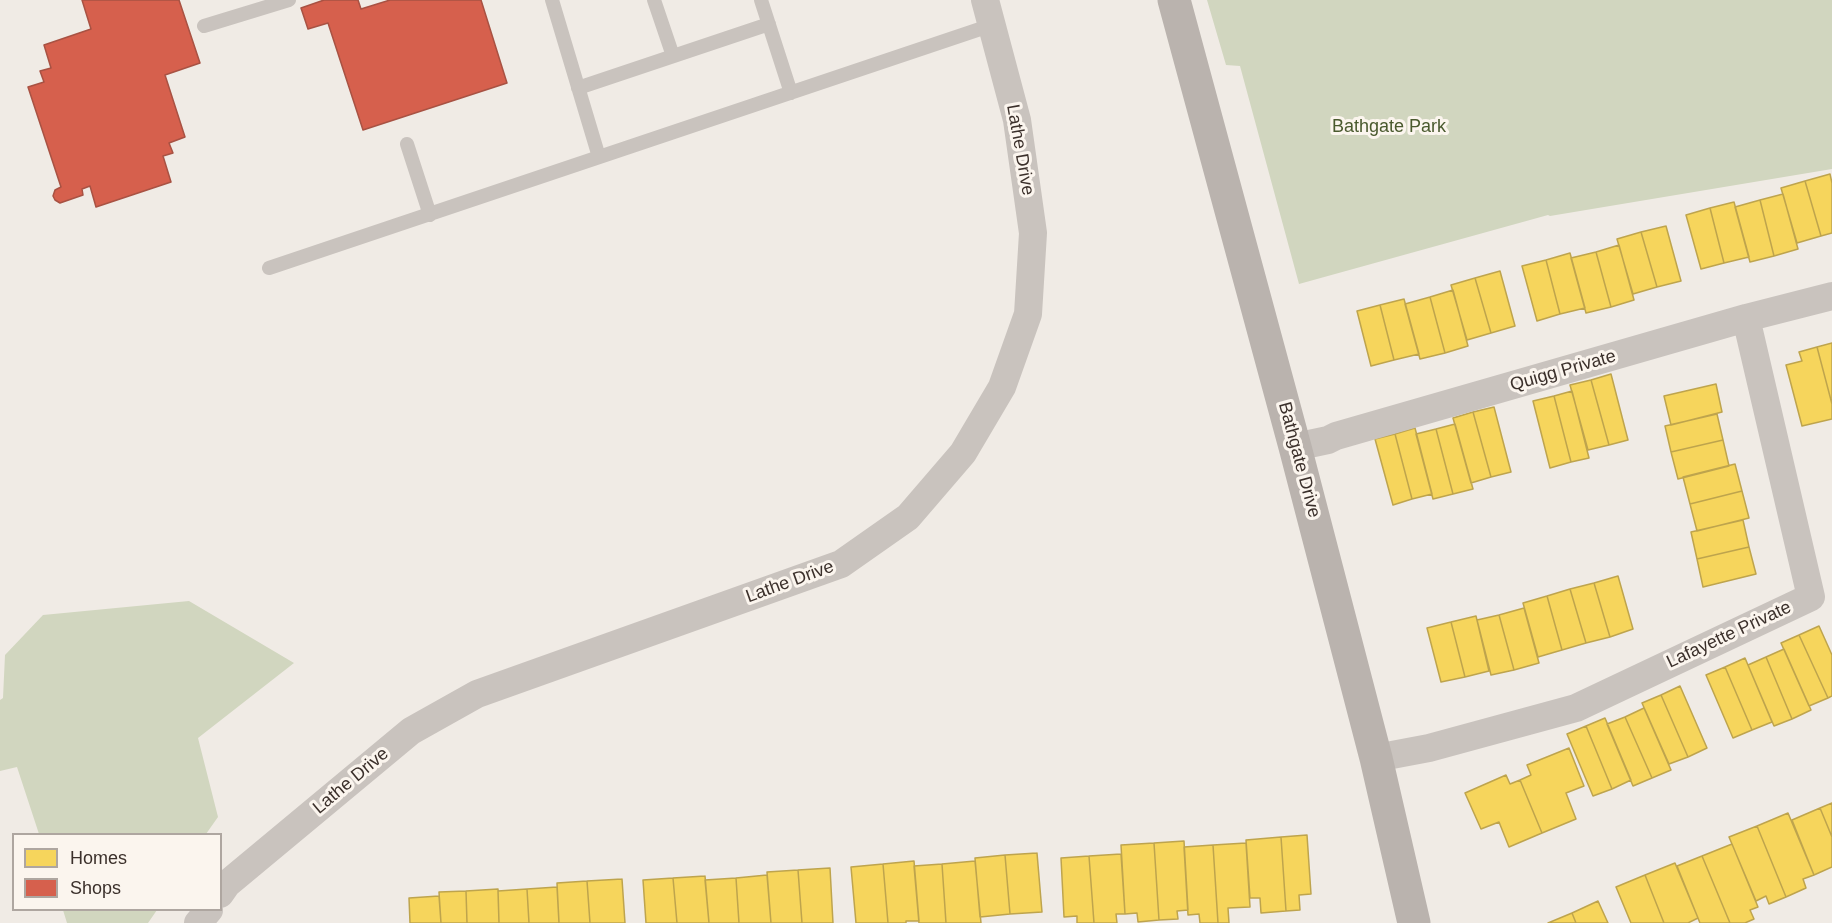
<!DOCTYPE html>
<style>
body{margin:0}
#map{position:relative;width:1832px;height:923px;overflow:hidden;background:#f0ebe5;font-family:Arial,sans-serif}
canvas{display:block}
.legend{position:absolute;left:12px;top:833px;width:210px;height:78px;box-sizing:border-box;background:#fbf5ee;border:2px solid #aea6a0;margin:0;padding:8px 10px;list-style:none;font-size:18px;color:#3b302b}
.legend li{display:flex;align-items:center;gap:12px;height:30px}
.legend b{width:30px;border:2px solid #aea6a0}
</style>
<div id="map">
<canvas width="1832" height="923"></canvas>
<ul class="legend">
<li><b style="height:16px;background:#f6d55c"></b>Homes</li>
<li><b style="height:16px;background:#d6604d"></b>Shops</li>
</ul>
</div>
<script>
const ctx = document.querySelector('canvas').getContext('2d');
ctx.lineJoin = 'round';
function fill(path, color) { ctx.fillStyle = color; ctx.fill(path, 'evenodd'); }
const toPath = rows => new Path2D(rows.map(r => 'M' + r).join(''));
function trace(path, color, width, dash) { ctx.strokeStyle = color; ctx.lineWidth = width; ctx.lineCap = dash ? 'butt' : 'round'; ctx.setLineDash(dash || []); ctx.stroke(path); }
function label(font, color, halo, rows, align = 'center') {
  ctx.font = font + ' Arial,sans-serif'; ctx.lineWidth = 6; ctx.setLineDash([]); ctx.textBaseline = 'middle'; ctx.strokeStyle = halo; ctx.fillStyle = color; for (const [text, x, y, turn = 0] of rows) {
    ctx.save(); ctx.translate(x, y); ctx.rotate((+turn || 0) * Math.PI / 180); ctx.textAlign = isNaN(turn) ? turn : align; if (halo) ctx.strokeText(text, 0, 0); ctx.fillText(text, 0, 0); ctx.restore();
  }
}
fill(toPath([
 [1207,0,1832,0,1832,169,1550,216,1548,215,1299,284,1240,66,1226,65],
 [189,601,294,663,198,738,218,817,206,834,39,834,17,767,0,771,0,700,3,698,5,655,43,615],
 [63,910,157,910,148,923,67,923]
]), '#d1d6bf');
const homes = toPath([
 [1830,174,1832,183,1832,233,1821,236,1805,181,1830,174],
 [1805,181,1821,236,1797,243,1781,188,1805,181],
 [1783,194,1798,249,1774,256,1760,200,1783,194],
 [1760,200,1774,256,1750,262,1735,207,1760,200],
 [1734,202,1749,257,1724,263,1710,208,1734,202],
 [1710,208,1724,263,1701,269,1686,215,1710,208],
 [1666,226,1681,281,1657,287,1641,232,1666,226],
 [1641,232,1657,287,1633,294,1617,239,1641,232],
 [1619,245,1634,300,1611,307,1596,252,1619,245],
 [1596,252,1611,307,1586,313,1571,258,1596,252],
 [1570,253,1585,308,1560,314,1546,260,1570,253],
 [1546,260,1560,314,1537,321,1522,266,1546,260],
 [1500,271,1515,326,1491,333,1475,278,1500,271],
 [1475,278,1491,333,1467,340,1451,285,1475,278],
 [1453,290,1468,346,1445,353,1430,297,1453,290],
 [1430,297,1445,353,1420,359,1405,304,1430,297],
 [1404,299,1419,354,1394,360,1380,305,1404,299],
 [1380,305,1394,360,1371,366,1357,311,1380,305],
 [1832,343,1832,404,1817,347,1832,343],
 [1817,347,1832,404,1832,419,1802,426,1786,365,1802,361,1799,352,1817,347],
 [1611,374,1628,440,1609,445,1591,380,1611,374],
 [1591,380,1609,445,1588,450,1570,385,1591,380],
 [1716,384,1722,412,1671,425,1664,396,1716,384],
 [1572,391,1589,458,1571,462,1554,396,1572,391],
 [1554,396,1571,462,1550,468,1533,401,1554,396],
 [1494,407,1511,472,1491,477,1473,412,1494,407],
 [1473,412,1491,477,1471,483,1453,418,1473,412],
 [1717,414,1723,440,1671,452,1665,426,1717,414],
 [1455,424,1473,489,1453,494,1436,429,1455,424],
 [1415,428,1432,494,1412,499,1395,434,1415,428],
 [1436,429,1453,494,1433,499,1416,434,1436,429],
 [1395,434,1412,499,1393,505,1375,439,1395,434],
 [1723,440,1729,466,1678,479,1671,452,1723,440],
 [1735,464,1742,491,1690,504,1683,477,1735,464],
 [1742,491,1749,518,1697,531,1690,504,1742,491],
 [1743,520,1749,547,1697,559,1691,532,1743,520],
 [1749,547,1756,574,1703,587,1697,559,1749,547],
 [1618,576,1633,629,1610,637,1594,583,1618,576],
 [1594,583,1610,637,1586,643,1570,589,1594,583],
 [1570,589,1586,643,1562,650,1547,596,1570,589],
 [1547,596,1562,650,1538,657,1523,603,1547,596],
 [1524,608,1539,663,1514,670,1499,615,1524,608],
 [1499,615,1514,670,1491,675,1477,620,1499,615],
 [1476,616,1489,671,1465,677,1451,622,1476,616],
 [1451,622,1465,677,1441,682,1427,628,1451,622],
 [1819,626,1832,655,1832,696,1828,698,1799,635,1819,626],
 [1799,635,1828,698,1809,706,1781,643,1799,635],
 [1784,649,1811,710,1792,719,1766,657,1784,649],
 [1766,657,1792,719,1774,726,1748,665,1766,657],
 [1745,658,1772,722,1752,730,1725,667,1745,658],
 [1725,667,1752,730,1733,738,1706,675,1725,667],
 [1680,686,1707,748,1688,757,1661,695,1680,686],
 [1661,695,1688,757,1669,764,1642,703,1661,695],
 [1644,708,1671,770,1652,778,1625,717,1644,708],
 [1625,717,1652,778,1633,786,1607,724,1625,717],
 [1605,718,1631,780,1612,789,1586,726,1605,718],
 [1586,726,1612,789,1593,796,1567,734,1586,726],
 [1569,748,1584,786,1566,793,1576,819,1542,833,1520,780,1531,775,1527,765,1569,748],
 [1506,775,1510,784,1520,780,1542,833,1509,847,1499,822,1481,829,1465,793,1506,775],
 [1832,803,1832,837,1820,808,1832,803],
 [1820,808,1832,837,1832,867,1814,875,1792,820,1820,808],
 [1788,813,1814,875,1803,879,1806,888,1786,897,1757,826,1788,813],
 [1757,826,1786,897,1769,904,1766,896,1756,901,1729,837,1757,826],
 [1307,835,1311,894,1299,895,1300,910,1286,911,1281,837,1307,835],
 [1281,837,1286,911,1261,913,1260,898,1250,898,1246,840,1281,837],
 [1184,841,1188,910,1177,911,1178,919,1159,920,1154,843,1184,841],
 [1154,843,1159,920,1138,922,1137,913,1125,914,1121,845,1154,843],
 [1246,843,1250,907,1228,908,1229,923,1218,923,1213,845,1246,843],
 [1732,844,1758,907,1750,910,1754,919,1745,923,1730,923,1702,856,1732,844],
 [1213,845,1218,923,1200,923,1199,914,1188,915,1184,847,1213,845],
 [1037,853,1042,912,1010,914,1005,855,1037,853],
 [1121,854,1125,914,1116,914,1117,923,1094,923,1089,856,1121,854],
 [1005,855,1010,914,980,917,975,858,1005,855],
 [1089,856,1094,923,1077,923,1077,916,1064,917,1061,858,1089,856],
 [1702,856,1730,923,1700,923,1677,866,1702,856],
 [914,861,919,921,906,921,906,923,888,923,883,864,914,861],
 [975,861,981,923,946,923,942,864,975,861],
 [1675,863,1698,918,1688,923,1664,923,1645,875,1675,863],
 [883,864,888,923,856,923,851,867,883,864],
 [942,864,946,923,919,923,914,866,942,864],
 [830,868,833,923,802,923,798,870,830,868],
 [798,870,802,923,771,923,767,872,798,870],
 [767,875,771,923,739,923,736,878,767,875],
 [1645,875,1664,923,1631,923,1616,887,1645,875],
 [705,876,709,923,677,923,673,878,705,876],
 [673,878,677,923,646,923,643,880,673,878],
 [736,878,739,923,709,923,705,880,736,878],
 [622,879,625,923,590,923,587,881,622,879],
 [587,881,590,923,559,923,557,883,587,881],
 [557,887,559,923,529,923,527,889,557,887],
 [498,889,499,923,467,923,466,891,498,889],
 [527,889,529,923,499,923,498,891,527,889],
 [466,891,467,923,441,923,439,892,466,891],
 [439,896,441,923,410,923,409,898,439,896],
 [1598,901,1608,923,1576,923,1572,913,1598,901],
 [1572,913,1576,923,1548,923,1572,913]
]);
fill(homes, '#f6d55c');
trace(homes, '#bea44d', 1.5);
const shops = toPath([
 [82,0,179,0,200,63,165,75,185,137,169,143,173,153,163,156,171,182,96,207,90,186,82,189,83,195,60,203,55,200,53,196,55,190,61,187,28,87,44,82,40,71,51,68,44,45,91,29,82,0],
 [324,0,358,0,361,9,390,0,481,0,507,83,363,130,328,23,308,29,301,8,324,0]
]);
fill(shops, '#d6604d');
trace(shops, '#a85243', 1.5);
trace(toPath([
 [552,0,599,157],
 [654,0,673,56],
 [761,0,791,93],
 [204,26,289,0],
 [578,88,769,24],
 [407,144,430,215],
 [269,268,992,25]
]), '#c9c3be', 14);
trace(toPath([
 [1295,447,1328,440,1336,436,1746,318,1832,296],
 [1376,758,1429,748,1576,708,1811,597,1746,318],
 [220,894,227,884,411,731,477,694,841,564,908,517,963,453,1002,387,1028,314,1033,233,1017,120,985,0],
 [198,923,209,910]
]), '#c9c3be', 28);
trace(toPath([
 [1174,0,1295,447,1376,758,1414,923]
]), '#bab3ae', 33);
label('18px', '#4a5a2e', '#fbf5ee', [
 ["Bathgate Park",1389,127]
]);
label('18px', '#3b302b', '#fbf5ee', [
 ["Lathe Drive",1020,150,80],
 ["Quigg Private",1563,371,-16],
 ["Bathgate Drive",1299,460,75],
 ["Lathe Drive",790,582,-20],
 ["Lafayette Private",1729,635,-25],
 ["Lathe Drive",351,781,-40]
]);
</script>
